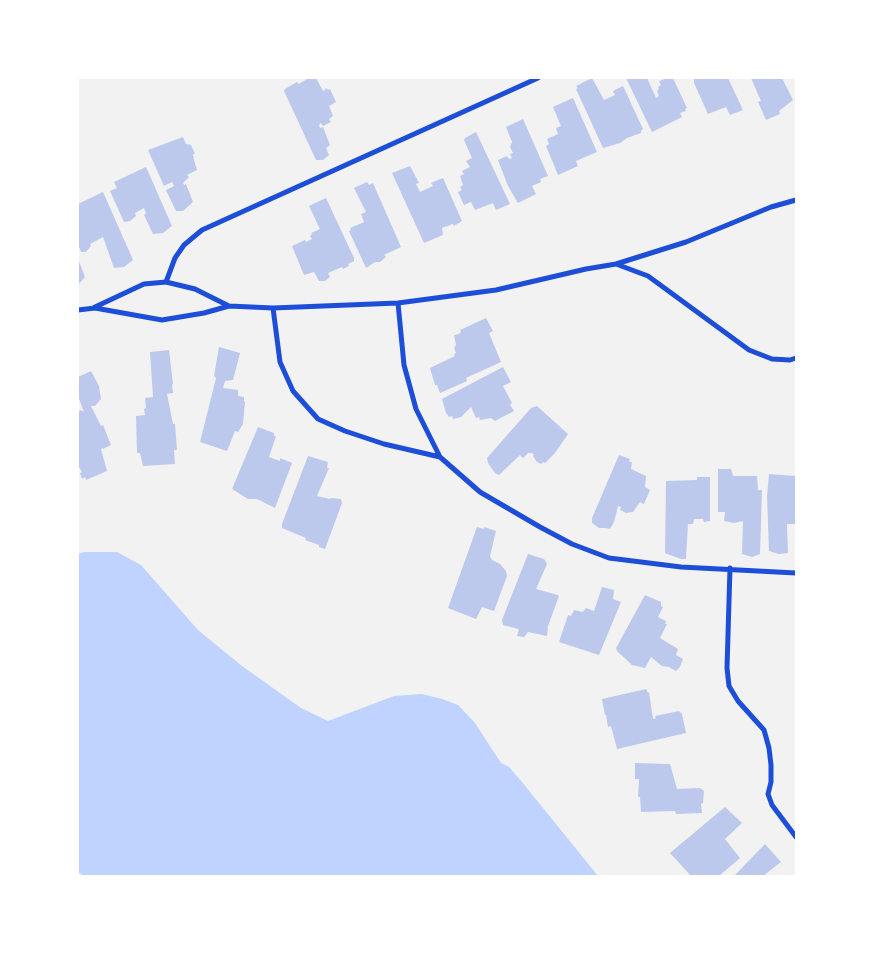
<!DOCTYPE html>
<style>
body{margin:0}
#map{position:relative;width:874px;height:954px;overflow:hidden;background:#f2f2f2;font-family:Ubuntu,sans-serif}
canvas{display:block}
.frame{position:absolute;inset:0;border:79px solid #fff;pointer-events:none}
</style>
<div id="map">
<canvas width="874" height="954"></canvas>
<div class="frame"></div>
</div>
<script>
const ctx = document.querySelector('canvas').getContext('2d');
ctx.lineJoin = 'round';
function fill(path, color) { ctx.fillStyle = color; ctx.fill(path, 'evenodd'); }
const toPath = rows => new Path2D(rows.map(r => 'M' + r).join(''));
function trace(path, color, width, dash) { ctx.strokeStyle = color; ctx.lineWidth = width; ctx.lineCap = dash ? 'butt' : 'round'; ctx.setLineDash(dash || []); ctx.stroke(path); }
fill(toPath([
 [84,552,117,552,141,565,198,630,242,666,301,708,328,721,394,696,422,694,442,699,458,705,475,723,501,763,509,767,522,782,598,876,84,876,78,872,78,554]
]), '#bfd3fe');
fill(toPath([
 [307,78,316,78,323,91,327,88,328,90,330,89,336,102,329,106,333,116,329,119,331,122,323,126,321,123,319,125,320,128,323,127,330,145,326,148,329,155,323,160,316,160,284,91,285,89,297,82,299,84,307,79],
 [592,78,604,100,615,95,613,91,623,86,643,129,641,131,641,133,627,138,620,143,603,148,576,89,578,88,576,86],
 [626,78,647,78,656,98,659,96,657,91,659,89,658,87,661,85,659,81,667,78,673,78,687,108,685,109,686,111,680,113,682,117,652,132],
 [696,78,728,78,743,110,730,115,726,107,708,114,694,83,694,79],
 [751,78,782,78,793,100,779,111,780,114,766,120,758,102,761,101],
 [573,98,597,152,576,161,578,166,558,175,546,146,549,144,547,139,558,134,556,128,561,126,553,107],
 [523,119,548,176,540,179,541,182,532,186,536,194,518,203,508,186,498,160,507,156,509,159,512,158,510,154,513,153,510,147,512,142,506,127],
 [476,132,510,204,496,210,493,203,475,210,471,202,464,205,458,192,462,190,460,187,463,185,460,176,464,174,462,171,470,167,466,161,472,158,464,140,465,138],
 [183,137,186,144,191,145,195,154,193,154,194,160,197,170,187,175,189,177,183,183,184,185,186,184,193,202,183,211,176,211,166,190,174,186,172,182,164,186,148,150],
 [410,166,419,183,416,184,420,192,433,186,431,183,443,178,462,221,454,226,453,224,442,228,443,235,424,243,392,173],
 [146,167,172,226,163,233,153,234,144,215,146,213,144,208,135,213,136,216,130,221,124,222,110,191,117,188,114,182],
 [367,182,369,185,373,183,401,247,384,255,386,257,380,262,375,262,366,268,349,231,351,230,350,228,364,222,361,214,366,212,354,188],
 [103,192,133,260,124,267,114,268,103,237,90,244,91,246,86,252,81,252,78,244,78,204],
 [326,198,354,258,354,261,348,264,349,266,343,269,342,267,328,273,330,277,325,281,319,281,314,272,304,275,292,246,305,240,306,242,312,239,310,236,312,234,311,233,320,229,309,206],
 [78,259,85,277,78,285],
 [486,318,493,331,489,333,501,362,466,378,467,381,440,393,437,385,435,385,430,368,455,356,454,354,456,353,454,348,456,345,454,335,459,334,461,332,460,330],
 [219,347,240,353,233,380,225,381,223,388,238,390,238,396,244,397,244,401,245,402,243,424,238,432,235,431,227,451,200,442,216,378,214,376],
 [169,350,173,384,172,385,173,393,167,394,173,424,175,424,177,450,174,450,175,464,143,466,140,453,137,453,136,416,145,415,144,409,146,408,145,398,153,397,150,352],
 [503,367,511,382,503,386,512,403,510,405,514,411,495,421,491,418,480,420,479,417,476,418,471,407,461,417,453,419,452,416,449,417,446,413,442,399],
 [91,371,99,386,101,399,95,406,91,406,101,426,103,425,111,445,103,449,103,448,101,449,107,471,86,480,85,477,82,479,80,473,82,472,78,466,78,412,81,410,84,412,78,396,78,377],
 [537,406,568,434,555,453,545,463,543,462,541,464,537,462,533,456,534,454,531,453,528,453,523,458,520,455,499,475,495,473,488,463,487,458,531,408],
 [258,427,274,433,274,436,276,436,269,457,280,461,280,458,292,463,275,508,257,499,248,499,232,489],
 [619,455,630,459,629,462,632,462,631,469,646,476,645,487,650,490,644,504,640,502,633,512,626,513,620,510,621,507,618,506,614,522,610,529,606,528,599,528,592,523,592,518],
 [308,456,328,462,327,468,329,468,317,496,330,499,331,498,341,499,342,503,325,549,319,547,319,545,305,540,306,538,282,528,282,524],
 [718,469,731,469,733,476,757,476,758,490,762,490,760,554,752,557,742,554,743,521,734,523,724,521,725,512,718,512],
 [769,474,796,476,796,524,787,524,788,553,779,554,769,551,767,496],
 [697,477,710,477,710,521,704,522,703,519,694,519,693,524,688,524,686,559,681,559,665,553,666,481,697,480],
 [477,527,484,529,484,527,496,531,490,556,492,560,500,564,506,571,507,576,494,611,482,607,476,619,448,608],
 [528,554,544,559,547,564,536,589,558,595,559,596,548,626,547,636,528,632,524,637,517,636,519,629,503,625,502,620],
 [602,587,614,590,613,599,621,602,599,655,559,642,568,615,571,616,574,610,583,612,586,608,594,611],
 [645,595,661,602,661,606,663,607,658,617,666,621,665,624,667,624,660,638,678,649,676,655,683,659,680,667,676,671,669,667,662,666,651,657,645,668,632,665,617,651,616,648],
 [646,689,648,693,649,692,653,719,656,718,655,716,679,711,682,714,686,733,617,749,611,726,608,727,606,715,605,715,602,699],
 [635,763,670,764,677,789,700,788,704,791,703,803,701,804,702,813,676,814,675,811,641,812,640,797,638,797,639,779,635,779],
 [725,807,742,823,725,839,740,858,719,876,691,876,670,853],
 [765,844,781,862,763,876,734,876]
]), '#bdc9ec');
trace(toPath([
 [616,264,648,276,749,350,772,359,790,360,796,358],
 [166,282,175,258,184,245,202,230,538,78],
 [398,303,404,365,416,409,440,457,480,492,540,527,572,544,609,558,681,567,796,573],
 [95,307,144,284,166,282,195,289,229,306],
 [273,308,280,362,293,391,318,419,345,431,384,444,440,457],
 [78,310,95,308,162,320,204,313,229,306,273,308,398,303,496,290,586,269,616,264,686,242,771,207,796,200],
 [730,568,727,668,729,686,738,701,764,730,769,748,771,765,771,782,768,794,772,805,796,837]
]), '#1d4ed8', 5);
</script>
